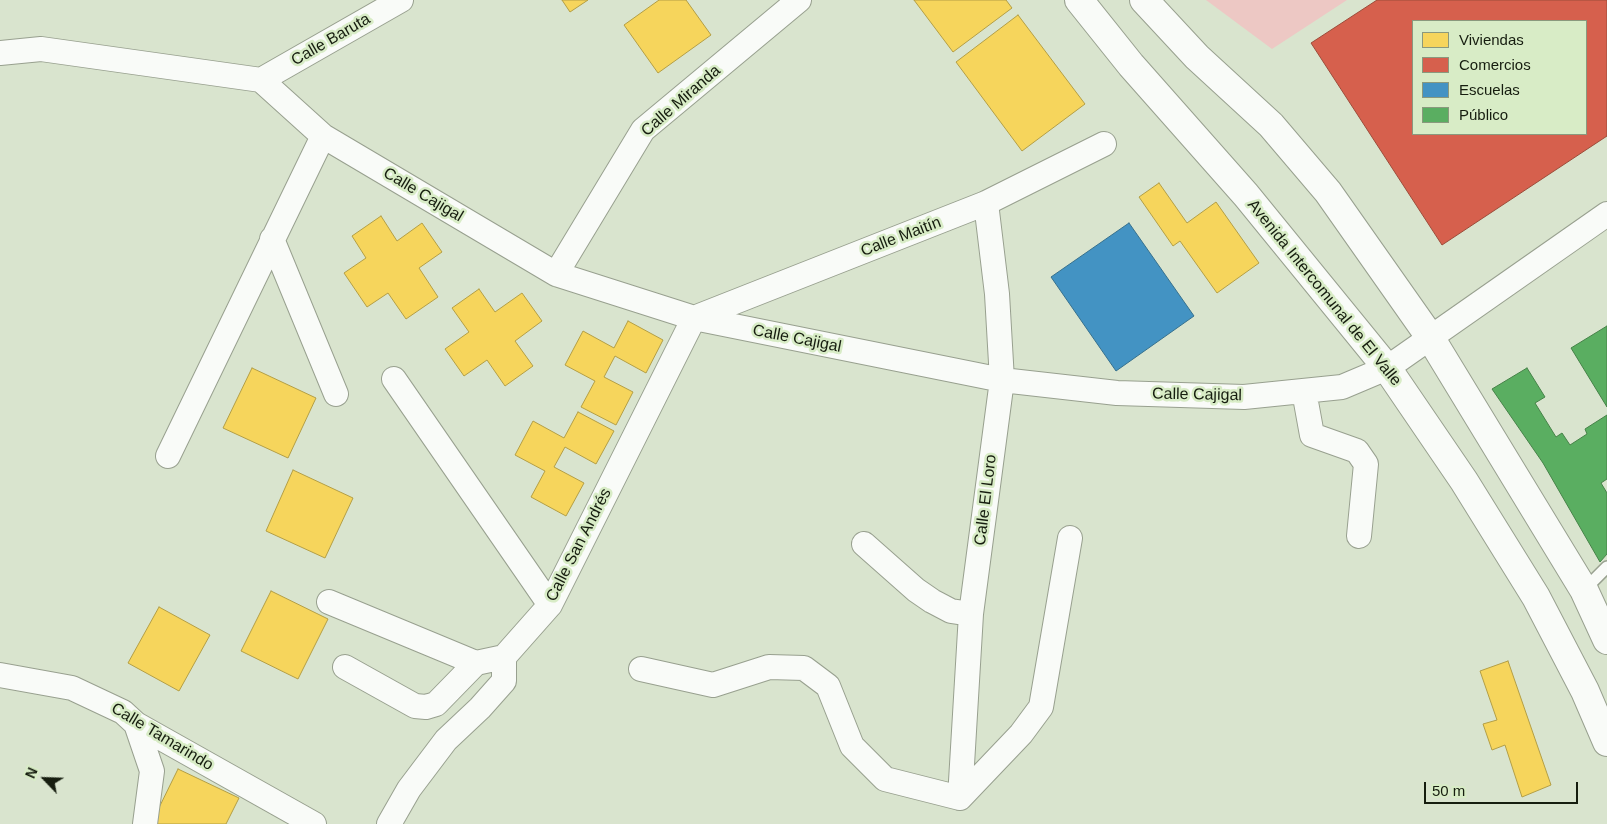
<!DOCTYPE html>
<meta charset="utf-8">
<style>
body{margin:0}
#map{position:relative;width:1607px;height:824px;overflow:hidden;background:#d9e4ce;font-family:Helvetica,sans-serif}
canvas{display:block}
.legend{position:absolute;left:1412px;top:20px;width:175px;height:115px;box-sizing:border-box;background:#d8ecc6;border:1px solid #8a997d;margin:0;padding:6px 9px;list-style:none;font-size:15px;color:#161d0f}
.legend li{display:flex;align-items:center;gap:10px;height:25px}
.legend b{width:25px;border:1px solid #8a997d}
.north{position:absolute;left:20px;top:754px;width:50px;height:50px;-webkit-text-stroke:4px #d8ecc6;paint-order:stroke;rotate:294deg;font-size:14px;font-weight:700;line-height:20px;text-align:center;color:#161d0f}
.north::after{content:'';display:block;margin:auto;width:18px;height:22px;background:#161d0f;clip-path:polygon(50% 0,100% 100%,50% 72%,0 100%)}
.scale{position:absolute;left:1424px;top:782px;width:154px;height:22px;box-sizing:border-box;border:2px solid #161d0f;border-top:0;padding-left:6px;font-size:15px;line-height:18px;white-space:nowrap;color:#161d0f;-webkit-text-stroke:4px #d8ecc6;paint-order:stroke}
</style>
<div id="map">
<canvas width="1607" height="824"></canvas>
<ul class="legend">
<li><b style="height:14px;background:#f6d55c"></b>Viviendas</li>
<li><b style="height:14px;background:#d6604d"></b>Comercios</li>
<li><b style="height:14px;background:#4393c3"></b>Escuelas</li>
<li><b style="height:14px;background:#5aae61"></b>Público</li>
</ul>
<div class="north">N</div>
<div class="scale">50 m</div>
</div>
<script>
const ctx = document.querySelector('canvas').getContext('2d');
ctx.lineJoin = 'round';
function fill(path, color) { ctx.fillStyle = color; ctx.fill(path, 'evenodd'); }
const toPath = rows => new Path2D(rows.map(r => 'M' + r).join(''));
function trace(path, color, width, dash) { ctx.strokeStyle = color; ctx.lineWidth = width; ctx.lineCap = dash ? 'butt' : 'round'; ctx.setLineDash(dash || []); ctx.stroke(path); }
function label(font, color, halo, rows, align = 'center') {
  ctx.font = font + ' Helvetica,sans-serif'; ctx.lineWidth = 5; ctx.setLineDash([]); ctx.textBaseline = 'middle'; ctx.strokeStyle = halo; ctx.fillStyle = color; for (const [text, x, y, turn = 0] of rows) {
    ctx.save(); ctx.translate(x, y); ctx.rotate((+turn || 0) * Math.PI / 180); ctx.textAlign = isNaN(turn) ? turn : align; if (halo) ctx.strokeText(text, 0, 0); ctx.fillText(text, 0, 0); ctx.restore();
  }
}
fill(toPath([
 [1206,0,1347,0,1272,49]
]), '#edc8c4');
const homes = toPath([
 [562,0,588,0,570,12,562,0],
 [659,0,686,0,711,35,658,73,624,25,659,0],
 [914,0,1006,0,1012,8,953,52,914,0],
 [1018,15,1085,104,1022,151,956,62,1018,15],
 [1159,183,1187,223,1216,202,1259,263,1217,293,1180,241,1173,246,1139,197,1159,183],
 [381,216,397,241,422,223,442,252,419,268,438,297,406,319,388,293,367,307,344,273,366,258,352,236,381,216],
 [479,289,495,312,522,293,542,321,515,341,533,366,505,386,487,360,464,376,445,349,469,332,452,308,479,289],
 [628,321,663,340,646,373,615,356,604,377,633,392,616,425,581,407,595,381,565,365,583,331,614,348,628,321],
 [252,368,316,398,288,458,223,428,252,368],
 [578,412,614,431,596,464,565,447,554,467,584,483,566,516,531,497,545,471,515,455,533,421,564,438,578,412],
 [293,470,353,498,325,558,266,531,293,470],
 [271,591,328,619,298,679,241,651,271,591],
 [159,607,210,635,179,691,128,663,159,607],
 [1508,661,1551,785,1522,797,1505,745,1492,750,1483,724,1497,720,1480,671,1508,661],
 [178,769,239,798,226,824,151,824,178,769]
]);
fill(homes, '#f6d55c');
trace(homes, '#b39e45', 1);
const shops = toPath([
 [1377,0,1607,0,1607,136,1442,245,1311,43,1377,0],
 [1413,21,1586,21,1586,134,1413,134,1413,21]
]);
fill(shops, '#d6604d');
trace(shops, '#9c4c3a', 1);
const schools = toPath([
 [1129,223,1194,316,1116,371,1051,277,1129,223]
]);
fill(schools, '#4393c3');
trace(schools, '#36708d', 1);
const public = toPath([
 [1607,326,1607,407,1571,348,1607,326],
 [1527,368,1545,397,1535,403,1556,437,1562,433,1570,445,1587,434,1585,429,1607,415,1607,479,1601,483,1607,493,1607,554,1600,562,1543,463,1492,389,1527,368]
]);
fill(public, '#5aae61');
trace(public, '#468248', 1);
const service = toPath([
 [1584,590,1607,567]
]);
const minor = toPath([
 [0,53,41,49,261,80,323,136,556,274,694,318,1002,380,1117,393,1244,397,1342,387,1387,368,1607,214],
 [261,80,401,0],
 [272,239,336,394],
 [556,274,643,130,799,0],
 [694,318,986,203,1104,144],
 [394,379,550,605],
 [1304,391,1312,435,1357,451,1366,464,1359,536],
 [168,456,323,136],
 [864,544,916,590,932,601,951,611,971,614],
 [329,602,476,663],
 [345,667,415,706,426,707,436,704,476,663,504,657],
 [641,669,713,685,769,667,804,668,828,686,852,746,885,779,960,798,1021,734,1041,707,1070,538],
 [0,675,72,688,123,712,136,724,314,824],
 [136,724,152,771,145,824],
 [960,798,971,614,1002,380,997,294,986,203],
 [389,824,409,789,446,740,480,708,504,681,504,657,550,605,694,318]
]);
const secondary = toPath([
 [1079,0,1131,65,1246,195,1387,368,1464,481,1536,597,1585,691,1607,742],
 [1144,0,1197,57,1271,125,1328,192,1430,337,1584,590,1607,640]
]);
trace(service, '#98a08f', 14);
trace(minor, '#98a08f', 26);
trace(secondary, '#98a08f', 30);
trace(service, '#f9fbf8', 11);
trace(minor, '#f9fbf8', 24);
trace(secondary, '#f9fbf8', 28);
label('16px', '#161d0f', '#d8ecc6', [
 ["Calle Baruta",331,40,-30],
 ["Calle Miranda",681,101,-41],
 ["Calle Cajigal",423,195,31],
 ["Calle Maitín",901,237,-21],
 ["Avenida Intercomunal de El Valle",1324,293,51],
 ["Calle Cajigal",797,339,11],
 ["Calle Cajigal",1197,395,1],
 ["Calle El Loro",986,500,-83],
 ["Calle San Andrés",579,545,-63],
 ["Calle Tamarindo",162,737,31]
]);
</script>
